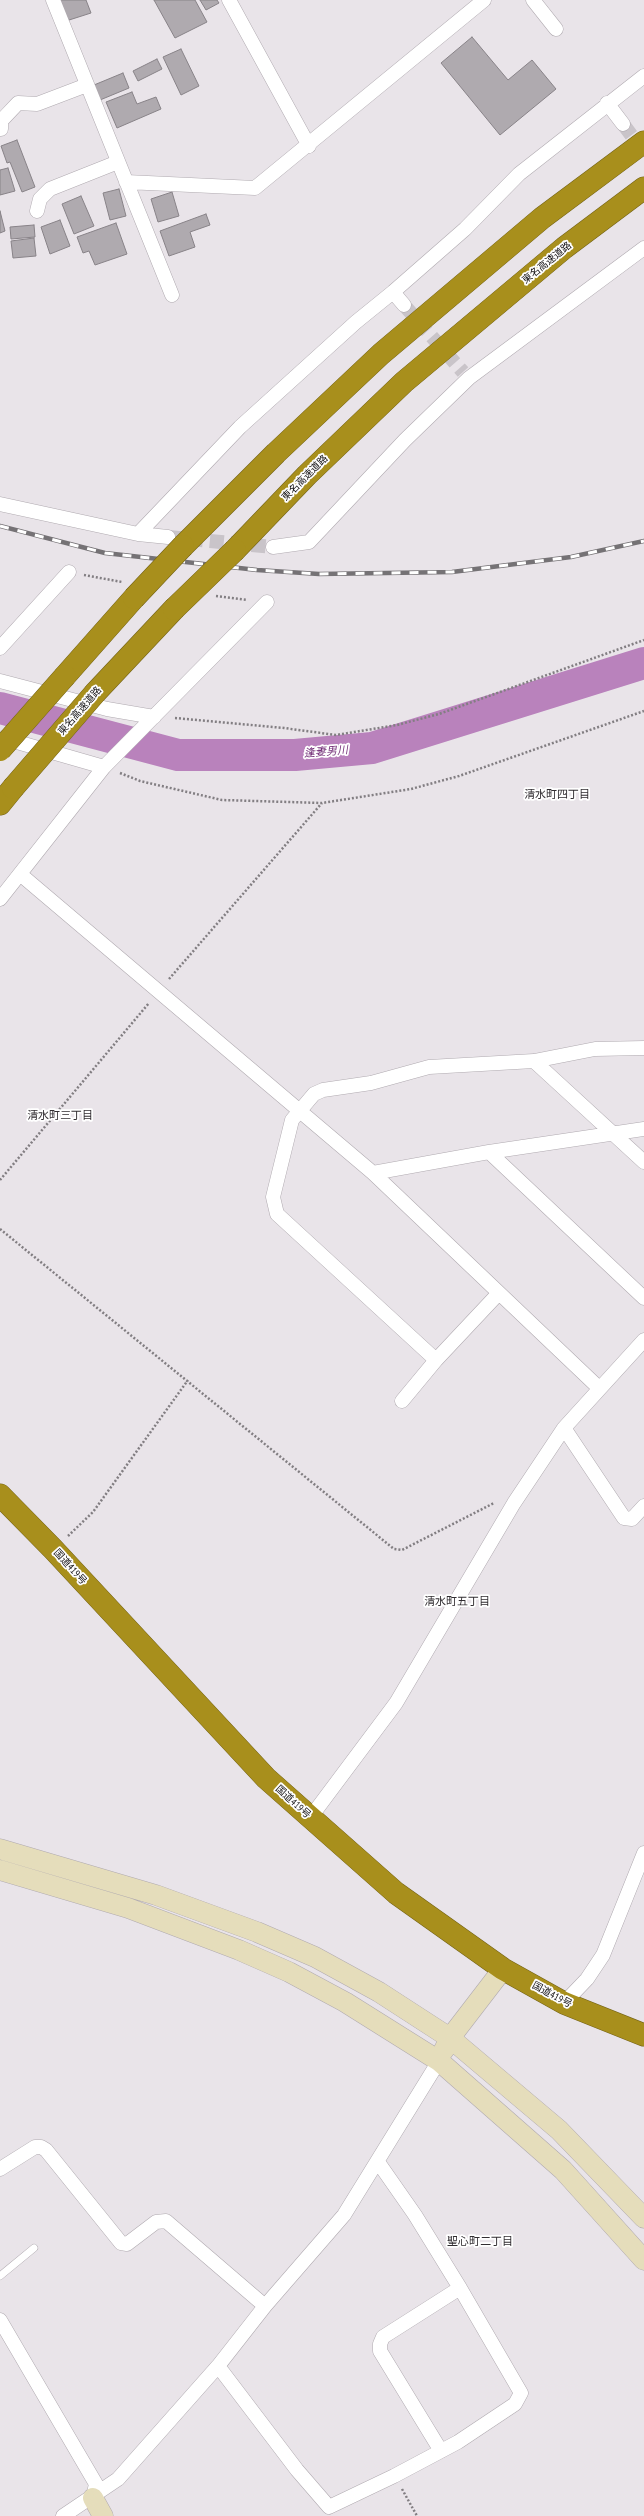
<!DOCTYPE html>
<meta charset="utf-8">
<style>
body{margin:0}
canvas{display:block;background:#e9e4e9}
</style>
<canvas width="644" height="2516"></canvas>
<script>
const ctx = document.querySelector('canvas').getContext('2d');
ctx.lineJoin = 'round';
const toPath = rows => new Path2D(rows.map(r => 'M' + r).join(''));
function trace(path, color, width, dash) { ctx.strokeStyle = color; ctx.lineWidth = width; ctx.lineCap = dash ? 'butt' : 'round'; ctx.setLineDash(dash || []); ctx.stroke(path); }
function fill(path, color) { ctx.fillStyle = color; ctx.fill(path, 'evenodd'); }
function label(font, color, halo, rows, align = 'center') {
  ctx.font = font + ' "PT Sans Narrow","Noto Sans JP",sans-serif'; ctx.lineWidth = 3.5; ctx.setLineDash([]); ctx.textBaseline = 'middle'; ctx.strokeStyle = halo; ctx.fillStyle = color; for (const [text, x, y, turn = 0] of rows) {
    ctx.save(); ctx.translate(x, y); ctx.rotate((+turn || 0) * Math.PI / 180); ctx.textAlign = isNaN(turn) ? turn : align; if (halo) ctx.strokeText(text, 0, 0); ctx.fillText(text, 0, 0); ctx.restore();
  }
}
trace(toPath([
 [0,708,178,755,295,755,372,748,644,663]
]), '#b982bc', 32);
const building = toPath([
 [59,0,86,0,91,13,66,21,59,0],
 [154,0,195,0,207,22,175,38,154,0],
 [200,0,217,0,219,3,206,10,200,0],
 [472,37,508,80,532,60,556,89,500,135,441,63,472,37],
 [181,49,199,86,181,95,163,57,181,49],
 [157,59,162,69,138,81,133,71,157,59],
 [123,73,129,88,100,100,94,85,123,73],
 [132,92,137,104,156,97,161,109,117,128,106,102,132,92],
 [17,140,35,187,22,192,10,162,7,163,1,146,17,140],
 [8,168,15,191,0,195,0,170,8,168],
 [119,189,126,216,110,220,103,193,119,189],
 [172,192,179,216,158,222,151,199,172,192],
 [81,196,94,226,74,234,62,204,81,196],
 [0,211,5,231,0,233,0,211],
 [206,214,210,225,190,232,195,247,169,256,160,231,206,214],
 [60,220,70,246,50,254,41,227,60,220],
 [116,223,127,254,95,265,89,251,83,253,77,237,116,223],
 [34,225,35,237,11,239,10,227,34,225],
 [34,238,36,256,13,258,11,241,34,238]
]);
fill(building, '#afaaaf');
trace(building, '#888388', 1);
trace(toPath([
 [623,124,644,152],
 [404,305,463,372],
 [168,537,273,547]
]), '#c9c4c9', 14, [14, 7]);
const lane = toPath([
 [0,2276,34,2248]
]);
const street = toPath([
 [53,0,172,295],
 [229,0,309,146],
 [533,0,556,29],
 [607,103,623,124],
 [1,129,1,121,18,103,37,104,87,85],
 [126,182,255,188,484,0],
 [37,211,40,199,50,189,118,162],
 [393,292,404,305],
 [0,504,138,534,168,537],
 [138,534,240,427,356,322,393,292,465,229,519,174,644,76],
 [273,547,309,542,405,440,469,378,644,248],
 [0,648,69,572],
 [0,681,107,709,154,717],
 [3,738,104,767],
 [20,874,373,1173,599,1388],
 [0,899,104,767,267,602],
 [534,1061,644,1162],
 [489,1152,644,1298],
 [373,1173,489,1152,644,1129],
 [436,1360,277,1214,273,1197,292,1120,314,1094,323,1090,371,1083,429,1067,534,1061,595,1049,644,1048],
 [402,1401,436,1360,498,1294],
 [564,1428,624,1518,632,1519,644,1506],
 [310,1818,396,1703,514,1503,564,1428,644,1340],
 [564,2003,587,1979,603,1955,644,1853],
 [0,2169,35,2147,41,2147,46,2150,121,2243,127,2244,156,2222,166,2221,265,2306],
 [0,2320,96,2484,93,2498],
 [218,2366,297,2470,329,2507,394,2476,458,2442,515,2404,521,2393,460,2288,415,2215,378,2162],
 [441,2451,380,2351,380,2344,383,2337,460,2288],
 [63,2516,118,2479,218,2366,265,2306,344,2215,439,2061]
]);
const secondary = toPath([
 [0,1849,156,1895,257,1932,315,1957,379,1992,450,2038,559,2130,644,2218],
 [0,1870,128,1908,239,1950,289,1972,345,2002,439,2061,563,2170,644,2260],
 [444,2050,450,2038,503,1969],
 [93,2498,103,2516]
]);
const highway = toPath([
 [183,546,276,453,381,354,542,218,644,142],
 [235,550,307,475,404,382,564,248,644,188],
 [65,676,134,598],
 [95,693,174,609],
 [0,804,13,788],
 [0,1495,53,1549,266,1778,396,1893,503,1969,564,2003,644,2035]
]);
trace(lane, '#b0aab0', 8);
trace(street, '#b0aab0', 15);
trace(secondary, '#b0aab0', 21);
trace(highway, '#746319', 23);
trace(toPath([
 [84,575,122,582],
 [216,596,247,600],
 [175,718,284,728,336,735,397,725,439,714,644,640],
 [120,773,140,781,222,800,322,803,411,789,459,776,644,711],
 [169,979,322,803],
 [0,1180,149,1003],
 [0,1229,394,1549,402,1550,494,1503],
 [68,1536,93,1512,188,1380],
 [402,2489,417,2516]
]), '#827e82', 2.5, [2, 2]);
trace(lane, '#fff', 7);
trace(street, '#fff', 14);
trace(secondary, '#e5ddbb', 20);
trace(highway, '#a88f1c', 22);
const rail = toPath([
 [0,526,105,553,257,570,319,574,452,572,571,557,644,541]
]);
trace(rail, '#757275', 4.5);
trace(rail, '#fff', 3, [9]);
const highwayBridge = toPath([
 [134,598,183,546],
 [174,609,235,550],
 [0,750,65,676],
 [13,788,95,693]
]);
trace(highwayBridge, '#746319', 23, []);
trace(highwayBridge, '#a88f1c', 22);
label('10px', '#131113', '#fff', [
 ["東名高速道路",547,263,-39],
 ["東名高速道路",305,478,-45],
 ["東名高速道路",80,711,-49],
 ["国道419号",70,1567,48],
 ["国道419号",293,1802,42],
 ["国道419号",552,1995,28]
]);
label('italic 11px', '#75327a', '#fff', [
 ["逢妻男川",326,752,-5]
]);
label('11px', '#312d31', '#fff', [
 ["清水町四丁目",557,795],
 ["清水町三丁目",60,1116],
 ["清水町五丁目",457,1602],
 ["聖心町二丁目",480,2242]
]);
</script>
